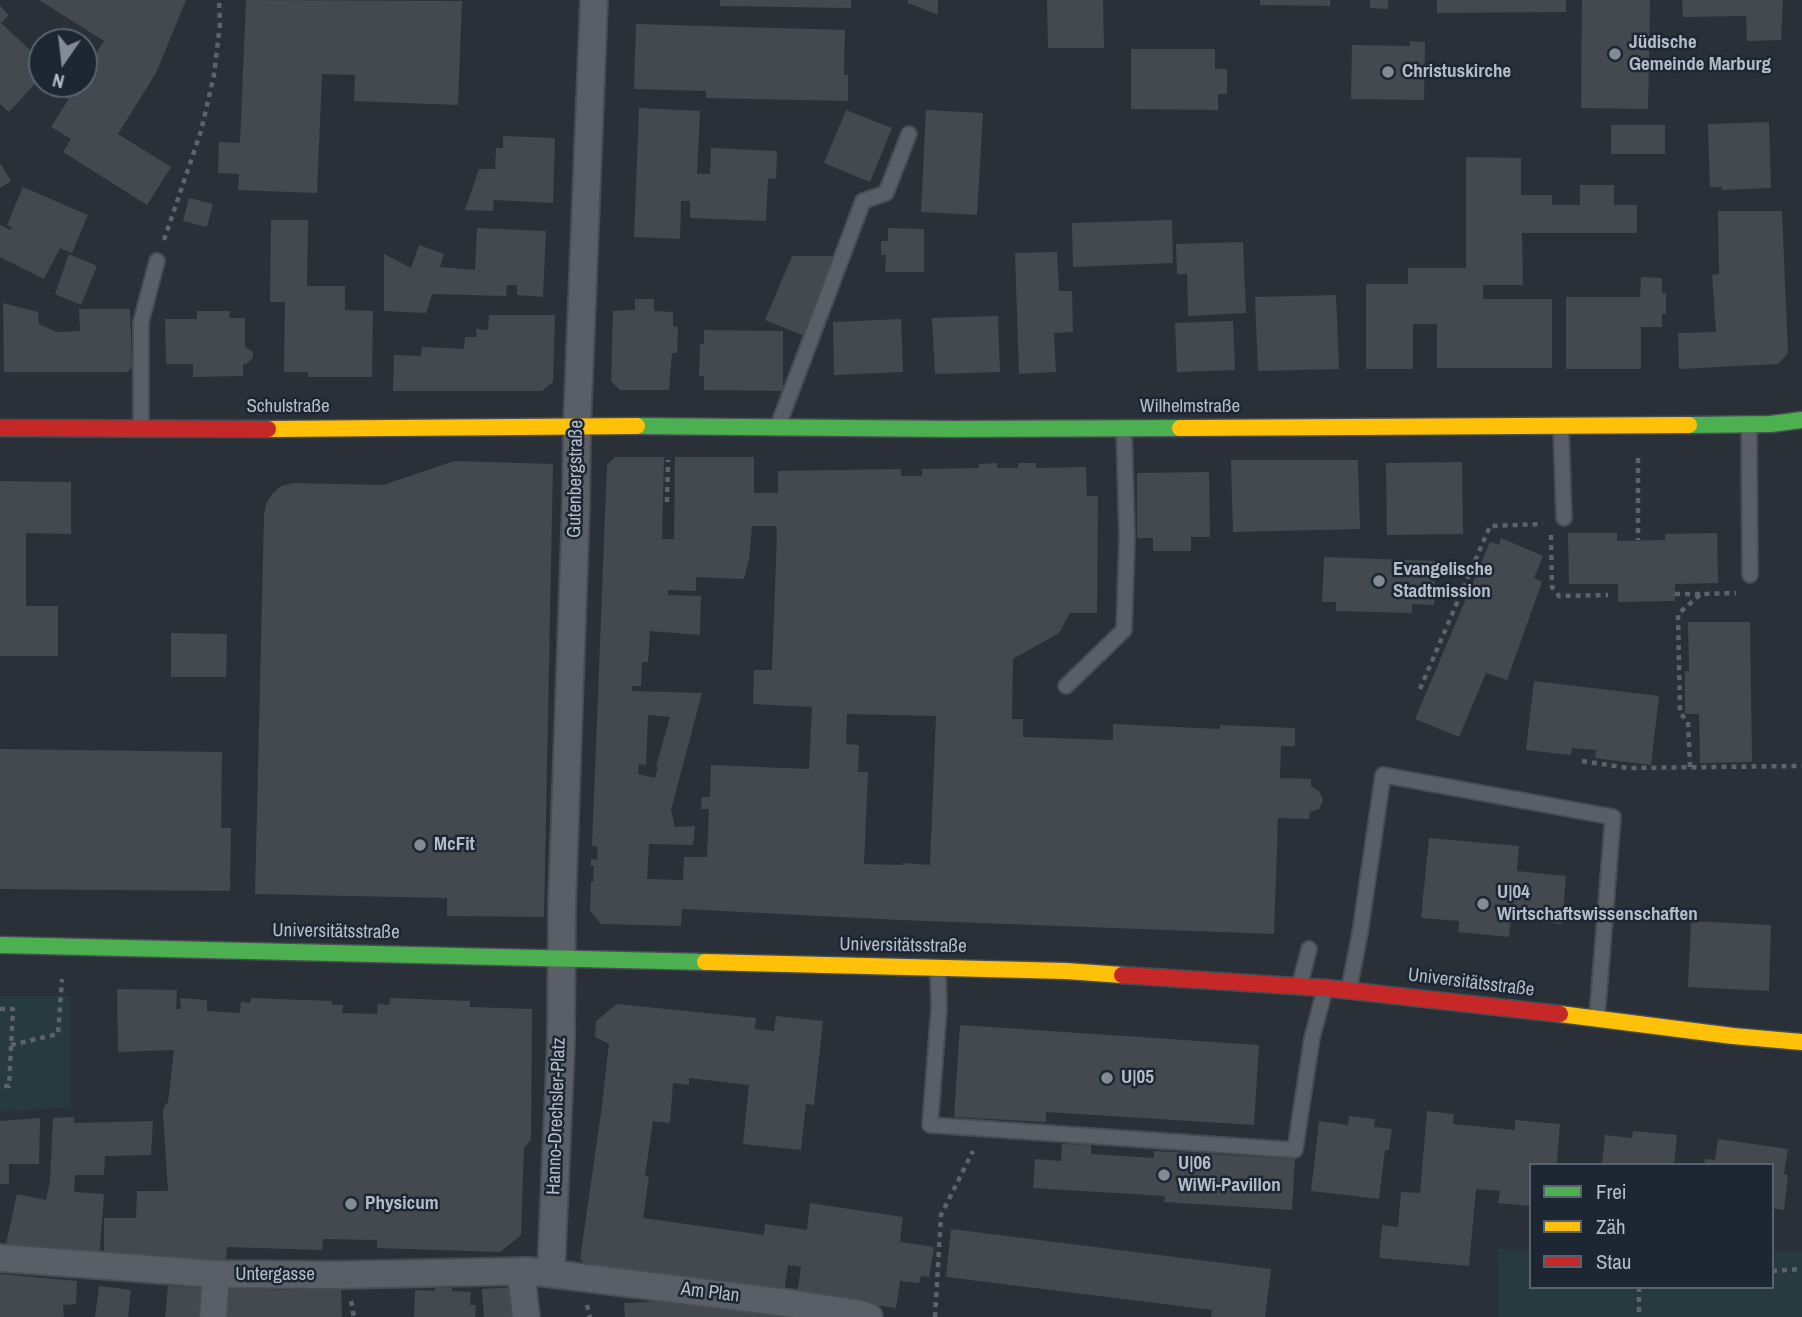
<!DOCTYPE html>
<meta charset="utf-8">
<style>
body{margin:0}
#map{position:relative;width:1802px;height:1317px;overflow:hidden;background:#2a3038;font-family:"Archivo Narrow",sans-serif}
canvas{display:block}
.legend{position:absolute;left:1529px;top:1163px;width:245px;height:126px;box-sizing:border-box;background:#1d2633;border:2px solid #59626f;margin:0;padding:9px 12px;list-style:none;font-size:21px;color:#b4bcc9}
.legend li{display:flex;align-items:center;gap:14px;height:35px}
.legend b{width:35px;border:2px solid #59626f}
.north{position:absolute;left:28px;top:28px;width:70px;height:70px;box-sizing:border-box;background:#1d2633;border:2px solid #59626f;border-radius:50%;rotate:194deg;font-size:19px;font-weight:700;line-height:28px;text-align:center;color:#b4bcc9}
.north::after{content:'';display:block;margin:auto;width:24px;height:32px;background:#848b96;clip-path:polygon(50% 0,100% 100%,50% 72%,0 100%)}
</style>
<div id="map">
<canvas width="1802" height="1317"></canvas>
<ul class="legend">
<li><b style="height:9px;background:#4caf50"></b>Frei</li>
<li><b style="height:9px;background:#ffc107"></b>Zäh</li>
<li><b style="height:9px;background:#c62828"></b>Stau</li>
</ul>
<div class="north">N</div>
</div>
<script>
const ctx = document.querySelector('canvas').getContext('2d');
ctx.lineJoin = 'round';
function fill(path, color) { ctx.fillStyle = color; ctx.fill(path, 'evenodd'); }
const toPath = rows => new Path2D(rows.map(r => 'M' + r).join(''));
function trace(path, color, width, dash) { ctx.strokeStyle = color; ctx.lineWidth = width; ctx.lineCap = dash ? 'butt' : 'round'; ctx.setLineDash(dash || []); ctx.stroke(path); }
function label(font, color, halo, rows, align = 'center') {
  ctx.font = font + ' "Archivo Narrow",sans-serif'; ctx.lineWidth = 5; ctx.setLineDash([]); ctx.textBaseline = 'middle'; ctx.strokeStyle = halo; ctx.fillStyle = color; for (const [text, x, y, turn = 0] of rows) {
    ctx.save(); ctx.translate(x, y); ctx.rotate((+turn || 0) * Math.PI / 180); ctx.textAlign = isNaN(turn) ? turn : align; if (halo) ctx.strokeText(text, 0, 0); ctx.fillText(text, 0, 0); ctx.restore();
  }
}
fill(toPath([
 [0,996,70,996,70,1107,0,1112],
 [1498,1249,1531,1249,1531,1287,1772,1287,1772,1251,1802,1251,1802,1317,1499,1317]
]), '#273a3e');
fill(toPath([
 [39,0,186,0,156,73,118,134,171,167,147,205,63,152,71,139,51,127,78,84,84,84,84,74,104,41],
 [246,0,462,1,458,105,354,101,355,75,322,74,317,193,238,190,239,174,218,173,219,142,240,143],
 [720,0,851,0,851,8,720,6],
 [908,0,938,0,938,15,908,3],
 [1047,0,1103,0,1104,48,1048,48],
 [1260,0,1330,0,1330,6,1260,5],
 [1370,0,1388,0,1388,9,1370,8],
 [1437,0,1566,0,1566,12,1437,13],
 [1582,0,1650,0,1648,109,1581,108],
 [1682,0,1783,0,1781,40,1747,41,1746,16,1683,17],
 [0,6,9,15,1,23,42,61,42,76,9,112,0,104],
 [636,24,845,30,844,75,848,75,848,101,706,98,706,91,634,89],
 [1410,41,1425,42,1424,100,1351,99,1352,45,1410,46],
 [1131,49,1215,49,1215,69,1227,69,1227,94,1218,94,1218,110,1131,109],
 [639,108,700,111,697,174,710,174,711,148,777,151,776,179,768,178,766,221,690,218,690,201,681,201,680,239,634,237],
 [846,110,892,128,870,182,824,163],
 [926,110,983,113,977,215,921,212],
 [1769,122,1771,188,1722,190,1722,187,1710,187,1708,124],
 [1611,125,1665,125,1665,154,1611,154],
 [503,136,555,138,553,203,494,200,493,211,465,210,479,169,495,169,496,148,503,148],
 [1466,157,1521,158,1521,195,1552,195,1552,205,1580,205,1580,185,1614,185,1614,205,1637,205,1637,233,1522,233,1523,285,1483,285,1483,299,1552,299,1552,368,1437,368,1437,324,1413,324,1413,369,1366,369,1366,284,1408,284,1408,268,1466,268],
 [0,163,11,181,0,188],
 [23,187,88,215,72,253,60,248,44,279,0,257,0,225,11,230,12,227,7,225],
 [189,198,213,204,207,227,183,221],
 [1718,211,1782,211,1788,353,1778,364,1679,369,1678,333,1716,332,1712,275,1719,274],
 [271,220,308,220,307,286,345,286,345,310,373,311,372,377,308,377,308,372,284,372,285,302,270,302],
 [1172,220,1173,263,1073,267,1072,223],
 [477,228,546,231,543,297,517,295,517,285,507,285,506,296,432,294,426,313,384,311,384,254,411,268,419,245,444,254,440,267,475,270],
 [888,228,924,229,924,272,885,272,886,255,881,255,881,241,888,241],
 [1243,242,1246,313,1188,316,1187,274,1177,274,1176,244],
 [1057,252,1059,291,1072,291,1073,332,1054,333,1056,372,1019,374,1015,253],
 [69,254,97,266,81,305,55,294],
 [792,256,837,256,804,336,765,320],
 [1641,277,1662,278,1662,293,1666,293,1666,314,1662,314,1662,327,1641,327,1641,369,1566,369,1566,297,1640,297],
 [1336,295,1339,369,1258,371,1255,297],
 [635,299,654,299,654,311,673,312,673,326,678,327,677,353,672,353,669,390,620,390,611,381,613,311,635,310],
 [3,303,38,312,39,324,57,332,80,331,79,309,130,309,132,368,127,372,4,372],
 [197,311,230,311,229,318,245,318,245,347,253,352,253,358,246,364,243,364,243,376,193,377,193,364,166,364,165,319,197,319],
 [489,315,555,315,553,382,542,391,393,391,394,355,421,356,422,347,464,349,465,337,477,337,476,329,488,330],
 [998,316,1000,372,935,374,932,318],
 [901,319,903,372,834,375,833,322],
 [1233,321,1235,370,1177,372,1175,323],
 [704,330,783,331,783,391,704,390,704,376,699,376,700,344,704,344],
 [615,457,664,457,662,539,674,539,675,457,754,457,754,493,778,493,778,471,901,469,901,476,922,476,922,469,979,468,979,464,997,463,997,468,1018,468,1018,463,1036,463,1036,468,1086,467,1087,496,1098,496,1097,613,1070,613,1059,633,1013,659,1012,719,1023,719,1023,737,1113,740,1113,724,1220,729,1220,725,1295,728,1295,746,1281,746,1280,778,1311,779,1311,786,1319,791,1323,800,1319,809,1310,812,1309,819,1278,818,1274,934,900,920,682,909,681,926,601,924,590,911,591,882,593,882,594,866,591,866,591,859,597,860,598,847,592,846,607,465],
 [752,526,776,526,777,533,772,670,754,670,753,704,812,707,809,769,711,765,710,797,702,797,701,809,709,809,707,857,684,857,683,880,647,879,649,844,693,845,695,826,675,827,671,810,702,693,632,691,632,686,641,686,642,662,648,662,650,631,700,635,701,596,668,595,668,590,696,591,696,577,744,579,749,559],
 [847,714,936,716,930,865,902,863,903,865,864,864,868,772,858,772,859,745,846,744],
 [648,715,670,717,656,767,658,767,655,778,638,774,639,764,646,765],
 [1231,460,1358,460,1360,529,1233,532],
 [454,461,553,464,544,917,447,916,447,898,255,894,264,516,266,504,272,494,281,486,293,483,383,485],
 [1462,462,1463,534,1387,535,1386,463],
 [1209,472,1210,537,1191,537,1191,551,1153,551,1153,538,1137,538,1137,473],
 [0,481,71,482,71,534,26,533,26,606,58,606,58,656,0,656],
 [1568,533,1617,533,1617,541,1665,540,1665,534,1717,533,1718,583,1675,584,1675,601,1618,602,1618,584,1569,584],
 [1501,538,1543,556,1534,578,1542,582,1507,680,1486,673,1459,737,1415,719,1490,542,1499,545],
 [1324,557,1435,561,1434,605,1412,604,1412,613,1336,611,1336,602,1322,602],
 [1688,622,1750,622,1752,762,1700,763,1699,714,1685,714,1685,671,1689,671],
 [171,633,227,634,226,677,171,677],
 [1534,681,1659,696,1651,765,1595,758,1596,750,1572,748,1571,755,1526,750],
 [0,749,222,752,221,828,231,828,230,891,0,889],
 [1429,838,1519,846,1517,871,1566,876,1562,924,1511,919,1509,937,1458,932,1459,921,1421,918],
 [1691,921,1771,925,1769,991,1688,987],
 [117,989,177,990,176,1009,181,1009,180,998,207,1000,207,1011,240,1013,241,1002,250,1003,251,998,332,1001,332,1005,343,1005,342,1013,377,1014,378,1004,389,1005,390,998,470,1001,470,1007,532,1009,531,1140,524,1148,521,1235,500,1252,377,1248,377,1240,323,1239,322,1250,227,1247,225,1266,104,1261,104,1218,136,1218,137,1191,168,1191,163,1114,164,1107,168,1102,174,1050,118,1052],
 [617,1004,756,1018,755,1029,774,1031,776,1016,823,1021,814,1105,806,1104,801,1150,743,1144,749,1085,689,1078,689,1085,673,1083,670,1123,653,1121,645,1176,649,1177,643,1218,764,1235,765,1224,807,1230,810,1203,903,1217,900,1242,934,1247,929,1277,921,1276,919,1283,900,1281,896,1308,797,1294,801,1267,788,1265,784,1293,584,1263,580,1259,601,1113,609,1044,595,1037,596,1021],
 [960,1025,1259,1045,1254,1125,1046,1112,1046,1122,954,1117],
 [1427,1111,1454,1114,1453,1124,1515,1130,1515,1120,1560,1124,1557,1165,1531,1165,1531,1206,1498,1203,1500,1191,1476,1189,1469,1266,1379,1258,1382,1225,1398,1227,1401,1192,1420,1193],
 [1349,1116,1375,1119,1374,1127,1392,1129,1389,1150,1385,1150,1379,1199,1311,1191,1319,1121,1348,1125],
 [74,1117,74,1123,153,1121,151,1155,105,1156,104,1175,75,1175,74,1192,104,1194,99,1260,5,1248,17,1194,46,1200,50,1182,53,1118],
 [40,1118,39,1164,9,1164,9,1184,0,1184,0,1121],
 [1633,1131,1677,1135,1674,1165,1602,1165,1605,1135,1632,1138],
 [1718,1139,1788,1149,1784,1174,1788,1175,1784,1210,1772,1208,1772,1165,1704,1165,1705,1159,1715,1160],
 [1062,1144,1091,1145,1091,1154,1154,1158,1154,1151,1295,1159,1292,1210,1164,1202,1165,1196,1033,1188,1035,1159,1061,1161],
 [951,1229,1271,1269,1265,1317,1211,1317,1212,1310,946,1277],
 [0,1274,77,1281,76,1304,63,1305,64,1317,0,1317],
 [228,1285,231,1288,284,1290,341,1287,342,1317,218,1317],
 [99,1286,131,1290,128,1317,95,1317],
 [168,1286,202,1288,199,1317,165,1317],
 [516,1287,517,1317,484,1317,482,1289],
 [435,1288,452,1288,452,1291,471,1292,470,1305,476,1305,475,1317,414,1317,415,1290,435,1291],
 [668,1301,787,1313,787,1317,625,1317,624,1303]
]), '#444950');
const lane = toPath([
 [1749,425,1750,575],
 [141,426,141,322,157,261],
 [778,426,863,201,886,193,909,134],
 [1561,428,1564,518],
 [1066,686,1124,630,1127,538,1124,429],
 [938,969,939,1008,930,1125,1295,1150,1312,1038,1325,989],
 [1300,984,1309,949],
 [1349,989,1360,933,1383,775,1613,817,1597,1017]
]);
const street = toPath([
 [0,1258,216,1274,336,1275,529,1271,788,1303,856,1313,869,1317],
 [521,1271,526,1317],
 [551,1273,561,1042,562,903,576,504,577,426,594,0],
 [213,1317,216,1274]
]);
const fast = toPath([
 [1689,425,1771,424,1802,420],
 [637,426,952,429,1180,428],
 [0,945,705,962]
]);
const slow = toPath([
 [1180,428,1689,425],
 [268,429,637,426],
 [705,962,1066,971,1122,975],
 [1560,1014,1733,1036,1802,1042]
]);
const jam = toPath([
 [0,428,268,429],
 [1122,975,1326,988,1560,1014]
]);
trace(lane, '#484c53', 18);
trace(street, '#484c53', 30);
trace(fast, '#484c53', 19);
trace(slow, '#484c53', 19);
trace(jam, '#484c53', 19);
trace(toPath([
 [164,240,201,131,214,75,220,24,219,0],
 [1638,458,1638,540],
 [667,502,668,460],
 [1551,535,1552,587,1559,596,1608,595],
 [1675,594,1701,594],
 [1420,689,1490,526,1543,524],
 [1582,761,1628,768,1802,766],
 [1690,767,1688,722,1680,713,1678,614,1701,594,1736,593],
 [0,1009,13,1009,9,1086,0,1086],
 [11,1045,58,1034,62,979],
 [1772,1271,1802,1269],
 [1639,1287,1639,1317],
 [351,1301,354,1317],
 [587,1305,590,1317],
 [935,1317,941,1215,973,1151]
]), '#5d636a', 4.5, [5, 5]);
trace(lane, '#5a5e66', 14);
trace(street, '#5a5e66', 26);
trace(fast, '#4caf50', 16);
trace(slow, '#ffc107', 16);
trace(jam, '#c62828', 16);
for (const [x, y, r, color] of [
 [1615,54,7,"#848b96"],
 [1388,72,7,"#848b96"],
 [1379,581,7,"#848b96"],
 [420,845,7,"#848b96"],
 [1483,904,7,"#848b96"],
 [1107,1078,7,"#848b96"],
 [1164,1175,7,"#848b96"],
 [351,1204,7,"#848b96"]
]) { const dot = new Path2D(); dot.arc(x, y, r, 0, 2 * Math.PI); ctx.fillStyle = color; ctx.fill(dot); trace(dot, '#1d2633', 2.5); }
label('bold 19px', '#b4bcc9', '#1d2633', [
 ["Jüdische",1629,43],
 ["Gemeinde Marburg",1629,65],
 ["Christuskirche",1402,72],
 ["Evangelische",1393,570],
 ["Stadtmission",1393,592],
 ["McFit",434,845],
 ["U|04",1497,893],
 ["Wirtschaftswissenschaften",1497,915],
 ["U|05",1121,1078],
 ["U|06",1178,1164],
 ["WiWi-Pavillon",1178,1186],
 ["Physicum",365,1204]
], 'left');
label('19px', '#b4bcc9', '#1d2633', [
 ["Schulstraße",288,407],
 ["Wilhelmstraße",1190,407],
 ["Gutenbergstraße",576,479,-89],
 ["Universitätsstraße",336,932,1],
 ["Universitätsstraße",903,946,1],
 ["Universitätsstraße",1471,983,7],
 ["Hanno-Drechsler-Platz",557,1116,-88],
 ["Untergasse",275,1275],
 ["Am Plan",710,1293,7]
]);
</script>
